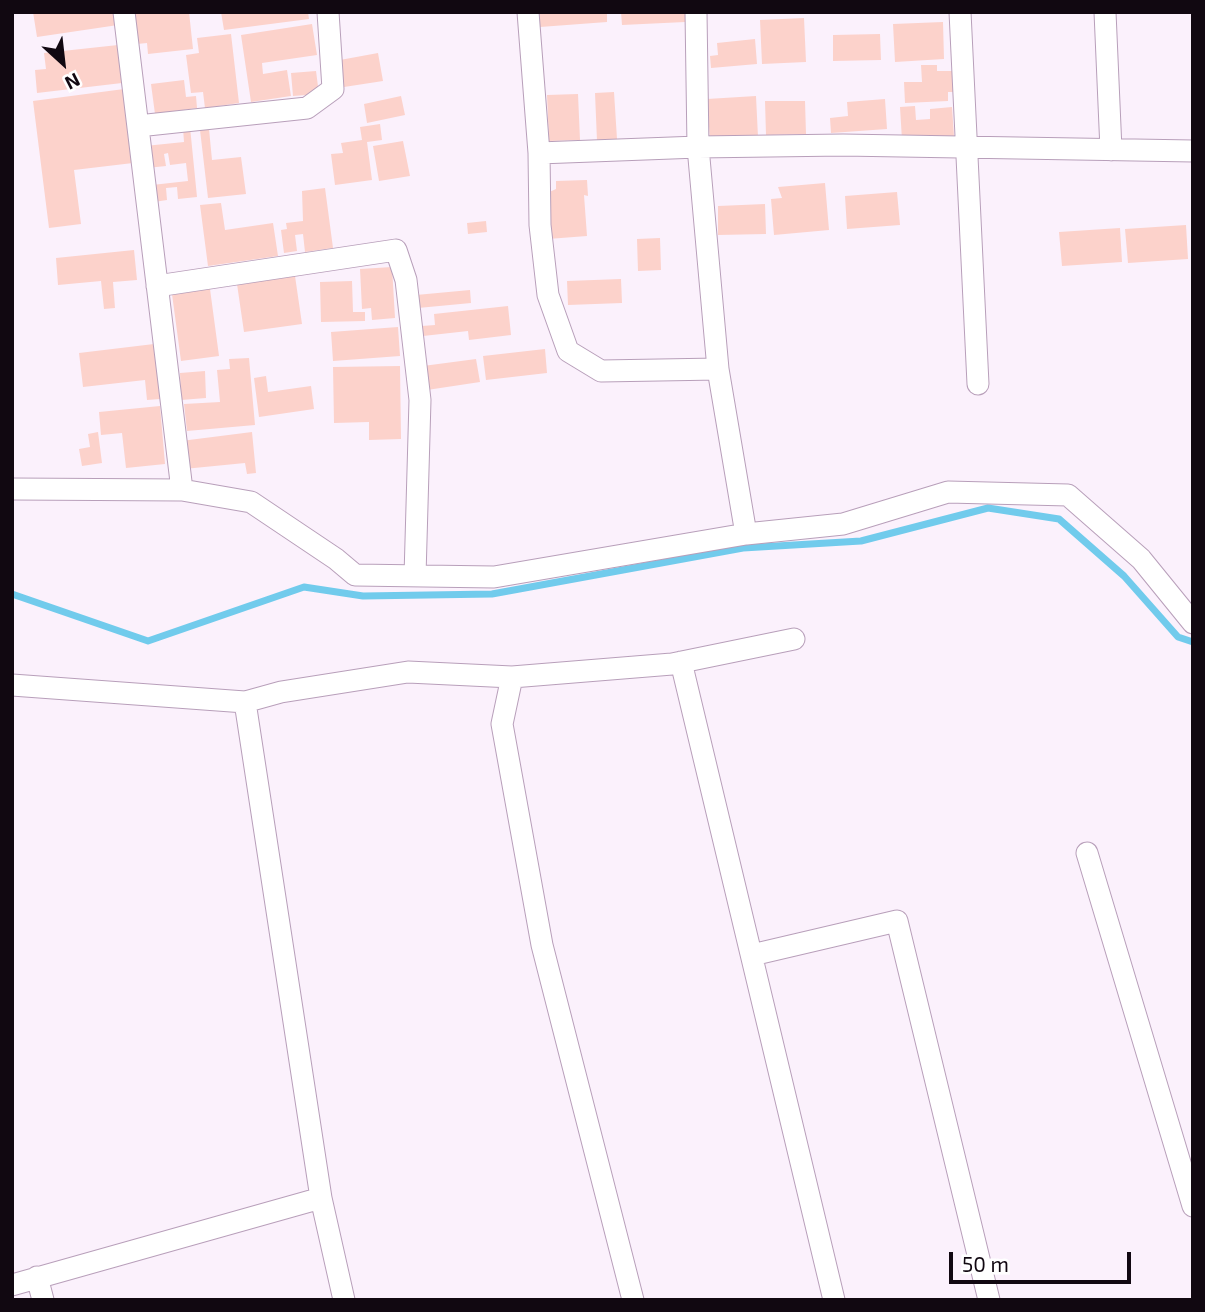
<!DOCTYPE html>
<style>
body{margin:0}
#map{position:relative;width:1205px;height:1312px;overflow:hidden;background:#fbf1fc;font-family:"Exo 2",sans-serif}
canvas{display:block}
.frame{position:absolute;inset:0;border:14px solid #110811;pointer-events:none}
.north{position:absolute;left:28px;top:28px;width:70px;height:70px;-webkit-text-stroke:5px #fff;paint-order:stroke;rotate:153deg;font-size:19px;font-weight:700;line-height:28px;text-align:center;color:#110811}
.north::after{content:'';display:block;margin:auto;width:24px;height:32px;background:#110811;clip-path:polygon(50% 0,100% 100%,50% 72%,0 100%)}
.scale{position:absolute;left:949px;top:1252px;width:182px;height:32px;box-sizing:border-box;border:4px solid #110811;border-top:0;padding-left:9px;font-size:21px;line-height:24px;white-space:nowrap;color:#110811;-webkit-text-stroke:5px #fff;paint-order:stroke}
</style>
<div id="map">
<canvas width="1205" height="1312"></canvas>
<div class="frame"></div>
<div class="north">N</div>
<div class="scale">50 m</div>
</div>
<script>
const ctx = document.querySelector('canvas').getContext('2d');
ctx.lineJoin = 'round';
const toPath = rows => new Path2D(rows.map(r => 'M' + r).join(''));
function trace(path, color, width, dash) { ctx.strokeStyle = color; ctx.lineWidth = width; ctx.lineCap = dash ? 'butt' : 'round'; ctx.setLineDash(dash || []); ctx.stroke(path); }
function fill(path, color) { ctx.fillStyle = color; ctx.fill(path, 'evenodd'); }
trace(toPath([
 [12,594,148,641,304,587,363,596,492,594,743,548,861,541,988,508,1059,519,1124,576,1178,637,1193,642]
]), '#71cbec', 7);
fill(toPath([
 [33,12,116,12,118,25,37,37],
 [133,12,189,12,193,49,148,54,147,43,137,44],
 [221,12,308,12,309,19,224,30],
 [539,12,607,12,607,22,540,27],
 [621,12,685,12,685,22,622,25],
 [804,18,806,62,762,64,760,20],
 [943,22,944,59,895,62,893,24],
 [312,24,317,55,262,63,263,74,287,70,291,96,251,102,241,35],
 [231,34,239,103,205,108,203,92,191,93,186,55,199,53,197,38],
 [880,34,881,60,833,61,833,35],
 [755,39,757,64,711,68,710,56,718,55,717,43],
 [118,45,122,83,37,93,35,70,46,69,44,53],
 [378,53,383,81,344,87,340,60],
 [921,65,937,65,937,71,957,71,957,92,948,92,948,101,905,103,904,82,922,82],
 [316,71,319,94,293,96,291,73],
 [184,80,186,97,196,96,197,108,155,114,151,84],
 [124,89,133,163,74,170,81,224,49,228,33,101],
 [614,92,617,139,597,141,595,93],
 [578,94,580,140,549,141,547,95],
 [401,96,405,115,367,123,364,104],
 [756,96,758,137,710,140,707,99],
 [885,99,887,129,831,133,830,118,848,116,847,102],
 [765,101,805,101,806,134,766,135],
 [915,106,916,120,930,119,930,109,952,107,954,136,902,140,900,107],
 [380,124,382,140,367,142,372,180,335,185,331,154,343,153,341,143,362,140,360,127],
 [190,127,197,197,178,199,177,187,166,188,167,200,154,202,152,185,188,181,186,163,170,165,168,153,164,154,166,166,147,168,145,146,184,142,183,128],
 [209,129,212,160,241,157,246,194,208,198,200,130],
 [403,141,410,176,379,181,373,146],
 [587,180,588,196,584,195,587,236,548,239,545,194,556,189,556,181],
 [825,183,829,230,774,235,771,199,782,198,778,187],
 [325,188,333,248,305,252,303,234,295,235,297,251,284,253,281,230,287,229,286,223,303,221,302,191],
 [897,192,900,225,847,229,845,196],
 [221,203,225,230,273,223,278,256,208,266,200,205],
 [765,204,766,234,718,235,718,206],
 [486,221,487,232,468,234,467,223],
 [1186,225,1188,259,1128,263,1125,229],
 [1120,228,1122,262,1062,266,1059,232],
 [660,238,661,270,638,271,637,239],
 [134,250,137,280,113,282,115,308,104,309,101,281,58,285,56,258],
 [392,267,395,318,372,320,371,308,362,309,360,269],
 [295,276,302,324,244,332,237,284],
 [621,279,622,303,568,305,567,281],
 [352,281,353,312,365,312,365,321,321,322,320,282],
 [210,289,219,356,181,361,172,294],
 [470,290,471,303,418,308,416,295],
 [508,306,511,335,469,340,468,331,423,336,422,326,435,325,434,314],
 [398,327,400,356,333,361,331,332],
 [154,344,160,399,147,400,145,380,83,387,79,353],
 [545,349,547,373,486,380,483,356],
 [249,358,255,425,187,431,184,404,220,402,217,370,230,369,229,359],
 [476,359,480,382,427,390,423,366],
 [400,366,401,439,369,440,369,422,334,423,333,367],
 [205,371,206,398,181,400,180,373],
 [266,376,268,392,311,386,314,409,259,417,254,378],
 [160,406,165,464,126,468,122,433,101,435,99,412],
 [98,432,102,463,82,466,79,449,90,447,88,434],
 [252,432,256,473,247,474,245,463,184,469,181,441]
]), '#fcd2cb');
const street = toPath([
 [124,12,182,490],
 [528,12,539,153,540,225,548,295,568,351,601,371,718,369],
 [696,12,698,147,718,369,746,534],
 [960,12,978,384],
 [1105,12,1111,150],
 [138,126,307,108,333,89,328,12],
 [539,153,698,147,843,145,1193,151],
 [157,286,396,250,406,280,420,400,415,576],
 [12,489,182,490,251,502,336,559,355,575,494,577,746,534,843,524,948,492,1068,495,1141,559,1193,623],
 [681,662,834,1300],
 [512,677,502,724,542,945,633,1300],
 [12,685,245,702,281,692,408,672,512,677,672,664,794,639],
 [245,702,321,1198,344,1300],
 [1087,853,1193,1206],
 [752,955,897,921,989,1300],
 [37,1277,43,1300],
 [12,1285,321,1198]
]);
trace(street, '#b89fba', 23);
trace(street, '#fff', 21);
</script>
